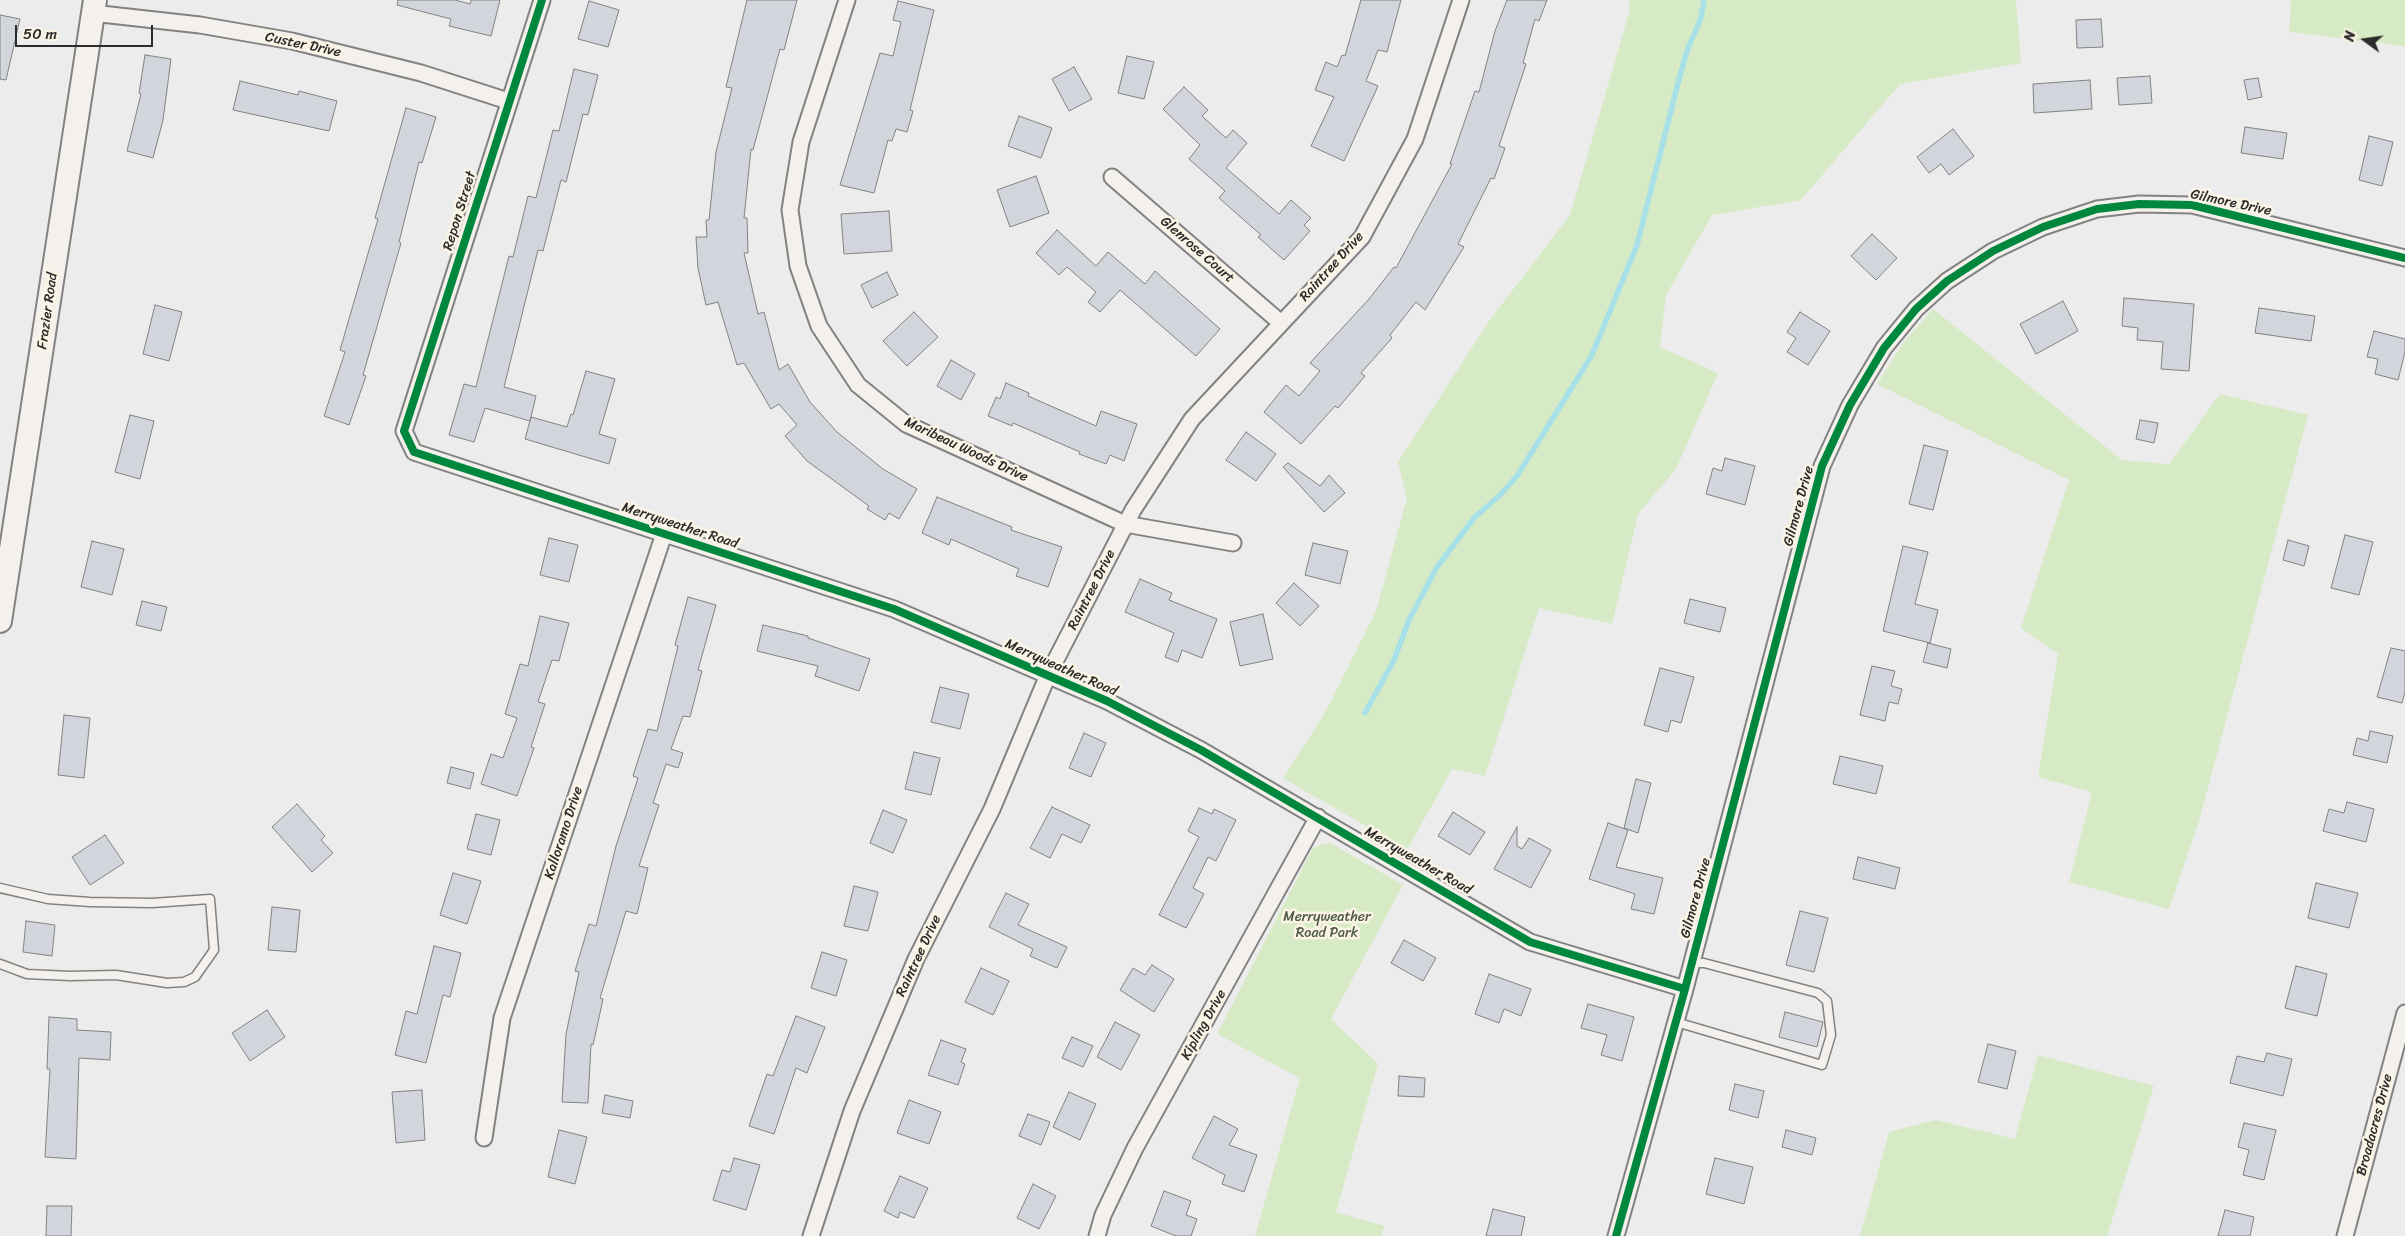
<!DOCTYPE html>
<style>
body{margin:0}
#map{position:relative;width:2405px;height:1236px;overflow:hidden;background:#ececec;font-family:Sriracha,sans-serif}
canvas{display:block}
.north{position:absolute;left:2340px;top:15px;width:50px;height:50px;-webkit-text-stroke:4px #fcf5e5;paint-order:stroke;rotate:284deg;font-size:14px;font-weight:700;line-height:20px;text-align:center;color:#2b2b2b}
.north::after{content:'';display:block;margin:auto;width:18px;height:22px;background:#2b2b2b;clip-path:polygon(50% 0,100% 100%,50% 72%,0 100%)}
.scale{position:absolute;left:15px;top:25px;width:138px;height:22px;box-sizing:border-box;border:2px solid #2b2b2b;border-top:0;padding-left:6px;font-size:15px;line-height:18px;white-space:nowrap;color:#2b2b2b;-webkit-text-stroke:4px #fcf5e5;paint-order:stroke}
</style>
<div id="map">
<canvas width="2405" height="1236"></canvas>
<div class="north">N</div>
<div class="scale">50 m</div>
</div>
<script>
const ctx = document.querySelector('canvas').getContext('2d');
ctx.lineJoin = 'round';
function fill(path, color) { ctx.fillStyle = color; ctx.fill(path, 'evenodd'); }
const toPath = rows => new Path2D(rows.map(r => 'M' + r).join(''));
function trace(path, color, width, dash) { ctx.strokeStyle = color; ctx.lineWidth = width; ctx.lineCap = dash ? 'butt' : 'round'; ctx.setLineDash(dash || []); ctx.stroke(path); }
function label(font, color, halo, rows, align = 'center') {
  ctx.font = font + ' Sriracha,sans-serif'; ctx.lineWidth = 5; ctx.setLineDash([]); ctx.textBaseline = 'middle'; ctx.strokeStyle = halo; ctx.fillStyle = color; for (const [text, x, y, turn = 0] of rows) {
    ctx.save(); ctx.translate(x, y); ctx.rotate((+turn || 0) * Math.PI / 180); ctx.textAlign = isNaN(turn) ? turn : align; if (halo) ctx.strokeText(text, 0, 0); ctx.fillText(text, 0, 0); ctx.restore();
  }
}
fill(toPath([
 [1629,0,2016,0,2021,63,1900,84,1801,200,1712,215,1666,295,1660,347,1718,373,1676,469,1638,514,1612,624,1539,608,1485,776,1452,769,1407,850,1283,778,1325,713,1376,611,1407,498,1398,462,1489,321,1570,215,1629,13],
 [2291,0,2405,0,2405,46,2289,32],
 [1933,309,2122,460,2169,464,2220,394,2308,415,2199,821,2169,909,2069,882,2092,792,2038,777,2058,654,2021,628,2069,480,1877,384,1904,342],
 [1331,843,1403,885,1331,1019,1378,1064,1336,1212,1384,1226,1381,1236,1255,1236,1300,1078,1217,1034,1313,848,1323,844],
 [2038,1055,2154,1086,2107,1236,1860,1236,1889,1132,1936,1120,2015,1139]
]), '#d6ebc5');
trace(toPath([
 [1365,713,1394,660,1409,620,1437,567,1474,518,1500,495,1517,476,1592,355,1637,245,1679,79,1688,48,1701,18,1704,0]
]), '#a7e0e6', 5.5);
const building = toPath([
 [398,0,455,0,470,4,471,0,500,0,491,36,449,26,451,19,397,5,398,0],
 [747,0,797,0,784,50,780,49,753,150,751,149,744,218,747,218,748,253,744,253,758,314,764,312,779,370,788,364,810,402,837,432,883,469,917,489,899,519,889,513,885,520,867,509,869,506,807,461,785,436,797,425,779,404,771,409,744,363,737,365,718,302,706,305,698,268,696,237,707,237,706,220,709,220,716,152,732,88,726,87,747,0],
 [1361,0,1401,0,1387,52,1378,50,1366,81,1378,86,1344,161,1311,146,1334,97,1315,90,1326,62,1337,67,1342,55,1345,56,1361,0],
 [1507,0,1547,0,1539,21,1535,19,1523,63,1526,64,1499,146,1505,148,1494,179,1491,178,1458,244,1464,247,1425,310,1416,302,1390,335,1392,338,1361,373,1365,376,1338,408,1335,406,1301,444,1264,412,1286,385,1299,396,1320,371,1310,363,1369,299,1394,267,1396,268,1452,164,1450,164,1475,91,1479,92,1495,31,1507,0],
 [589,1,619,10,608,47,578,39,589,1],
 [898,1,934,10,910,110,913,111,907,132,896,129,892,141,888,140,874,193,840,185,880,53,893,56,901,22,893,20,898,1],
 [0,15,20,19,6,80,0,79,0,15],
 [2101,19,2103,47,2077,48,2076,20,2101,19],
 [145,55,171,59,163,120,153,158,127,151,141,94,139,93,145,55],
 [1127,56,1154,62,1144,99,1118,93,1127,56],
 [1074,67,1092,99,1069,111,1052,79,1074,67],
 [574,69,598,75,588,115,583,114,566,182,561,180,543,251,538,250,504,387,536,396,530,421,485,408,474,442,449,435,464,384,476,387,509,256,513,257,528,196,536,198,553,130,559,131,574,69],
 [2150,76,2152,103,2119,105,2117,78,2150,76],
 [2258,78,2262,97,2248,100,2244,80,2258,78],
 [2090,80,2092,109,2034,113,2033,84,2090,80],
 [240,81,298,95,299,91,337,101,329,131,233,110,240,81],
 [1184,87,1208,110,1202,116,1226,138,1233,130,1247,143,1226,168,1279,214,1291,200,1311,218,1304,225,1310,231,1284,260,1258,237,1261,235,1219,198,1225,191,1189,159,1200,145,1163,109,1184,87],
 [406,108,436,117,422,163,419,162,399,242,401,243,363,375,366,376,349,425,324,416,345,352,340,350,378,219,375,218,406,108],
 [1019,116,1052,128,1041,158,1008,146,1019,116],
 [2245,127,2287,133,2283,159,2241,153,2245,127],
 [1953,129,1974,156,1949,175,1941,164,1929,173,1917,157,1953,129],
 [2369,136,2393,142,2382,186,2359,180,2369,136],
 [1036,176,1049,213,1010,227,997,190,1036,176],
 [889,211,892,251,844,254,841,214,889,211],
 [1057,230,1096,266,1108,252,1145,284,1155,271,1220,329,1196,356,1120,290,1100,312,1088,302,1096,292,1067,267,1059,275,1036,253,1057,230],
 [1872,234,1897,258,1876,280,1851,256,1872,234],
 [887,272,898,295,872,308,861,285,887,272],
 [2124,298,2194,304,2189,371,2161,369,2163,342,2137,340,2138,328,2122,326,2124,298],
 [2063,301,2078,331,2036,354,2020,324,2063,301],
 [155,305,182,312,169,361,143,354,155,305],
 [2259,308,2315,316,2311,341,2255,333,2259,308],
 [914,312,938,337,907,366,883,341,914,312],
 [1800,312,1830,331,1808,365,1787,352,1796,338,1787,332,1800,312],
 [2374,331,2405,339,2405,352,2398,380,2375,374,2378,359,2367,357,2374,331],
 [951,360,975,374,961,400,937,386,951,360],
 [586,371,615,379,599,434,616,439,609,464,525,439,531,417,567,427,571,414,573,415,586,371],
 [1006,383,1029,393,1028,396,1096,426,1101,411,1137,424,1124,461,1110,455,1106,464,1079,454,1080,452,1013,423,1012,426,988,416,996,397,1000,399,1006,383],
 [130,415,154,421,140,479,115,472,130,415],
 [2140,420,2158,423,2154,443,2136,439,2140,420],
 [1246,432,1276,454,1256,481,1226,460,1246,432],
 [1924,445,1948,451,1933,510,1909,504,1924,445],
 [1725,458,1755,466,1745,505,1706,494,1713,468,1722,471,1725,458],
 [1288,463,1320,486,1329,475,1345,493,1324,512,1283,467,1288,463],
 [937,497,1012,527,1011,530,1062,547,1048,587,1016,576,1019,569,951,539,949,545,922,533,937,497],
 [2345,535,2373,542,2359,595,2331,588,2345,535],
 [549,538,578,545,569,582,540,575,549,538],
 [2288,540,2309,546,2304,566,2283,560,2288,540],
 [92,541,124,549,112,595,81,587,92,541],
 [1313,543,1348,551,1340,584,1305,575,1313,543],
 [1903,546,1928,552,1915,604,1938,610,1930,643,1883,631,1903,546],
 [1140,579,1172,593,1169,600,1217,619,1202,658,1182,650,1178,662,1165,657,1174,633,1125,612,1140,579],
 [1294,583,1319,606,1300,626,1276,603,1294,583],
 [688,597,716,605,698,670,702,671,690,717,683,716,671,749,683,753,678,768,666,764,653,803,659,805,639,866,648,868,637,914,626,911,600,998,603,999,593,1045,591,1044,588,1103,562,1102,566,1034,579,972,575,971,589,924,596,926,616,846,638,778,633,776,648,729,657,731,678,646,675,645,688,597],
 [1690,599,1726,608,1720,632,1684,623,1690,599],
 [142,601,167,607,161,631,136,625,142,601],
 [1263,614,1273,659,1240,666,1230,622,1263,614],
 [540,616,569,623,559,661,552,660,538,702,545,704,531,747,534,748,517,796,481,784,491,754,503,758,517,718,505,714,520,664,528,666,540,616],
 [763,625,808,636,808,638,870,659,859,691,815,676,818,666,757,651,763,625],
 [1928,643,1951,649,1947,668,1923,662,1928,643],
 [2391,648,2405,651,2405,692,2402,703,2377,697,2391,648],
 [1872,666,1895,671,1891,686,1902,689,1898,704,1889,702,1885,721,1860,715,1872,666],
 [1660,668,1694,677,1681,723,1671,720,1668,732,1644,725,1660,668],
 [940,687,969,694,960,729,931,722,940,687],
 [64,715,90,718,84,778,58,775,64,715],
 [2370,731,2393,736,2387,763,2353,755,2357,738,2368,741,2370,731],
 [1084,733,1106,743,1091,777,1069,768,1084,733],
 [914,752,940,758,931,795,905,789,914,752],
 [1840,756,1883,766,1876,794,1833,784,1840,756],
 [451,767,474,773,470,789,447,783,451,767],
 [1636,779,1651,783,1638,833,1624,828,1636,779],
 [2347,802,2374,809,2366,842,2323,831,2329,809,2344,813,2347,802],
 [297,804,325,836,321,840,333,853,312,872,272,827,297,804],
 [1052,807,1090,825,1081,843,1062,834,1050,858,1030,848,1052,807],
 [1199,808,1212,814,1214,809,1236,820,1216,861,1208,857,1193,888,1204,894,1186,928,1159,915,1199,837,1188,831,1199,808],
 [883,810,907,820,893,853,870,843,883,810],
 [1453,812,1485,832,1470,855,1438,836,1453,812],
 [476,814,500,820,491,855,467,849,476,814],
 [1608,823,1628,830,1616,867,1663,878,1654,914,1631,909,1635,894,1589,879,1608,823],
 [1517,827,1517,846,1522,849,1529,838,1551,850,1531,888,1494,869,1517,827],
 [105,835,124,863,90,885,72,857,105,835],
 [1858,857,1900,868,1895,889,1853,879,1858,857],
 [453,873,481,881,467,924,440,915,453,873],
 [2316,883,2358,893,2349,928,2308,918,2316,883],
 [854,886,878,892,868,931,844,926,854,886],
 [1006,893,1029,904,1018,925,1067,947,1057,968,1030,956,1033,949,989,927,1006,893],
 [272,907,300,910,296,952,268,950,272,907],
 [1800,911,1828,918,1814,972,1786,965,1800,911],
 [26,921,55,925,52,956,23,952,26,921],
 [1404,940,1436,958,1423,981,1391,963,1404,940],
 [434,946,461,953,450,997,443,995,426,1063,395,1055,406,1011,417,1014,434,946],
 [822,952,847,960,836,996,811,988,822,952],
 [1152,965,1174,979,1154,1012,1120,990,1133,968,1145,975,1152,965],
 [2296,966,2327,974,2317,1016,2285,1008,2296,966],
 [981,968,1009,981,993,1015,965,1002,981,968],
 [1489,974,1531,989,1521,1016,1504,1009,1499,1023,1475,1014,1489,974],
 [1588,1004,1634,1017,1622,1061,1601,1055,1607,1035,1581,1028,1588,1004],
 [267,1010,285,1037,250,1061,232,1033,267,1010],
 [1785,1012,1823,1022,1817,1047,1779,1037,1785,1012],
 [796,1016,825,1027,807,1073,796,1068,774,1134,749,1126,767,1074,773,1076,796,1016],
 [49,1017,77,1019,77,1030,111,1032,110,1060,79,1058,76,1159,45,1157,50,1069,47,1069,49,1017],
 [1115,1022,1140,1035,1121,1070,1097,1057,1115,1022],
 [1072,1037,1093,1046,1083,1067,1062,1058,1072,1037],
 [941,1040,966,1049,961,1062,965,1064,958,1085,928,1075,941,1040],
 [1988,1044,2016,1051,2007,1089,1978,1082,1988,1044],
 [2267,1053,2292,1059,2283,1096,2230,1083,2237,1056,2264,1062,2267,1053],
 [1399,1076,1425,1078,1424,1097,1398,1096,1399,1076],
 [1735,1084,1764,1091,1758,1118,1729,1110,1735,1084],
 [422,1090,425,1140,396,1143,392,1092,422,1090],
 [1069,1092,1096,1104,1080,1140,1053,1127,1069,1092],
 [605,1095,633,1101,630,1118,602,1113,605,1095],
 [909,1100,941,1112,929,1144,897,1133,909,1100],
 [1028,1114,1050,1122,1041,1145,1019,1136,1028,1114],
 [1214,1116,1238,1129,1229,1145,1257,1155,1244,1192,1222,1184,1225,1175,1192,1158,1214,1116],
 [2244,1123,2276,1130,2264,1180,2243,1175,2249,1150,2238,1147,2244,1123],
 [559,1130,587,1137,575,1184,548,1177,559,1130],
 [1786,1130,1816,1138,1812,1155,1782,1147,1786,1130],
 [734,1158,760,1165,746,1210,713,1200,722,1170,730,1172,734,1158],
 [1715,1158,1753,1167,1744,1204,1706,1194,1715,1158],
 [900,1176,928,1188,914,1218,900,1212,898,1218,884,1211,900,1176],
 [1033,1184,1056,1196,1039,1229,1017,1218,1033,1184],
 [1164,1191,1191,1201,1186,1215,1197,1219,1191,1236,1176,1236,1151,1226,1164,1191],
 [47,1206,72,1206,71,1236,46,1236,47,1206],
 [1493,1209,1525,1217,1521,1236,1486,1236,1493,1209],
 [2225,1210,2254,1217,2250,1236,2218,1236,2225,1210]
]);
fill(building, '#d2d5dc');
trace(building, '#828282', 1);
const lane = toPath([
 [0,888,48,899,90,902,152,903,210,899,214,950,195,977,184,982,167,983,116,975,70,976,27,974,0,964],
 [1676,1022,1822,1065,1831,1035,1827,1001,1818,993,1704,963,1692,963]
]);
const street = toPath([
 [542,0,404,431,414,452,894,609,1107,701,1201,750,1530,942,1685,989],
 [847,0,801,142,790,210,798,266,819,326,858,385,906,424,1125,524,1233,543],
 [92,13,200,25,292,41,421,73,508,101],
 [1112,177,1281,323],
 [484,1138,502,1018,664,534],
 [811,1236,852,1111,916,959,992,809,1048,675,1133,510,1192,419,1362,237,1415,139,1461,0],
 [1097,1236,1103,1215,1135,1148,1318,817],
 [1616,1236,1685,989,1822,466,1850,405,1884,348,1916,309,1947,281,1993,251,2043,227,2097,209,2139,204,2192,205,2405,258],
 [2345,1236,2405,1013]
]);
const secondary = toPath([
 [0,621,95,0]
]);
trace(lane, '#828282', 11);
trace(street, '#828282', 19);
trace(secondary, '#828282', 26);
trace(lane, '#f4f1ec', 8);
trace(street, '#f4f1ec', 15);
trace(secondary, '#f4f1ec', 22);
trace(toPath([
 [542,0,404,431,414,452,894,609,1107,701,1201,750,1530,942,1685,989],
 [1616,1236,1685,989,1822,466,1850,405,1884,348,1916,309,1947,281,1993,251,2043,227,2097,209,2139,204,2192,205,2405,258]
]), '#00873e', 8);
label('14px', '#2b2b2b', '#fcf5e5', [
 ["Custer Drive",303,45,12],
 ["Gilmore Drive",2231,203,12],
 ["Repon Street",460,211,-73],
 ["Glenrose Court",1197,250,41],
 ["Raintree Drive",1332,267,-48],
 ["Frazier Road",48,311,-82],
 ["Maribeau Woods Drive",966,450,25],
 ["Gilmore Drive",1799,506,-75],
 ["Merryweather Road",680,526,18],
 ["Raintree Drive",1092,590,-63],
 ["Merryweather Road",1061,668,24],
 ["Kalloramo Drive",564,833,-72],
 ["Merryweather Road",1418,861,30],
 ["Gilmore Drive",1696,898,-75],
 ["Raintree Drive",919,956,-65],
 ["Kipling Drive",1204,1025,-61],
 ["Broadacres Drive",2375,1125,-75]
]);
label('14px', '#515b4a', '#fcf5e5', [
 ["Merryweather",1327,917],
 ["Road Park",1327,933]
]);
</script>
